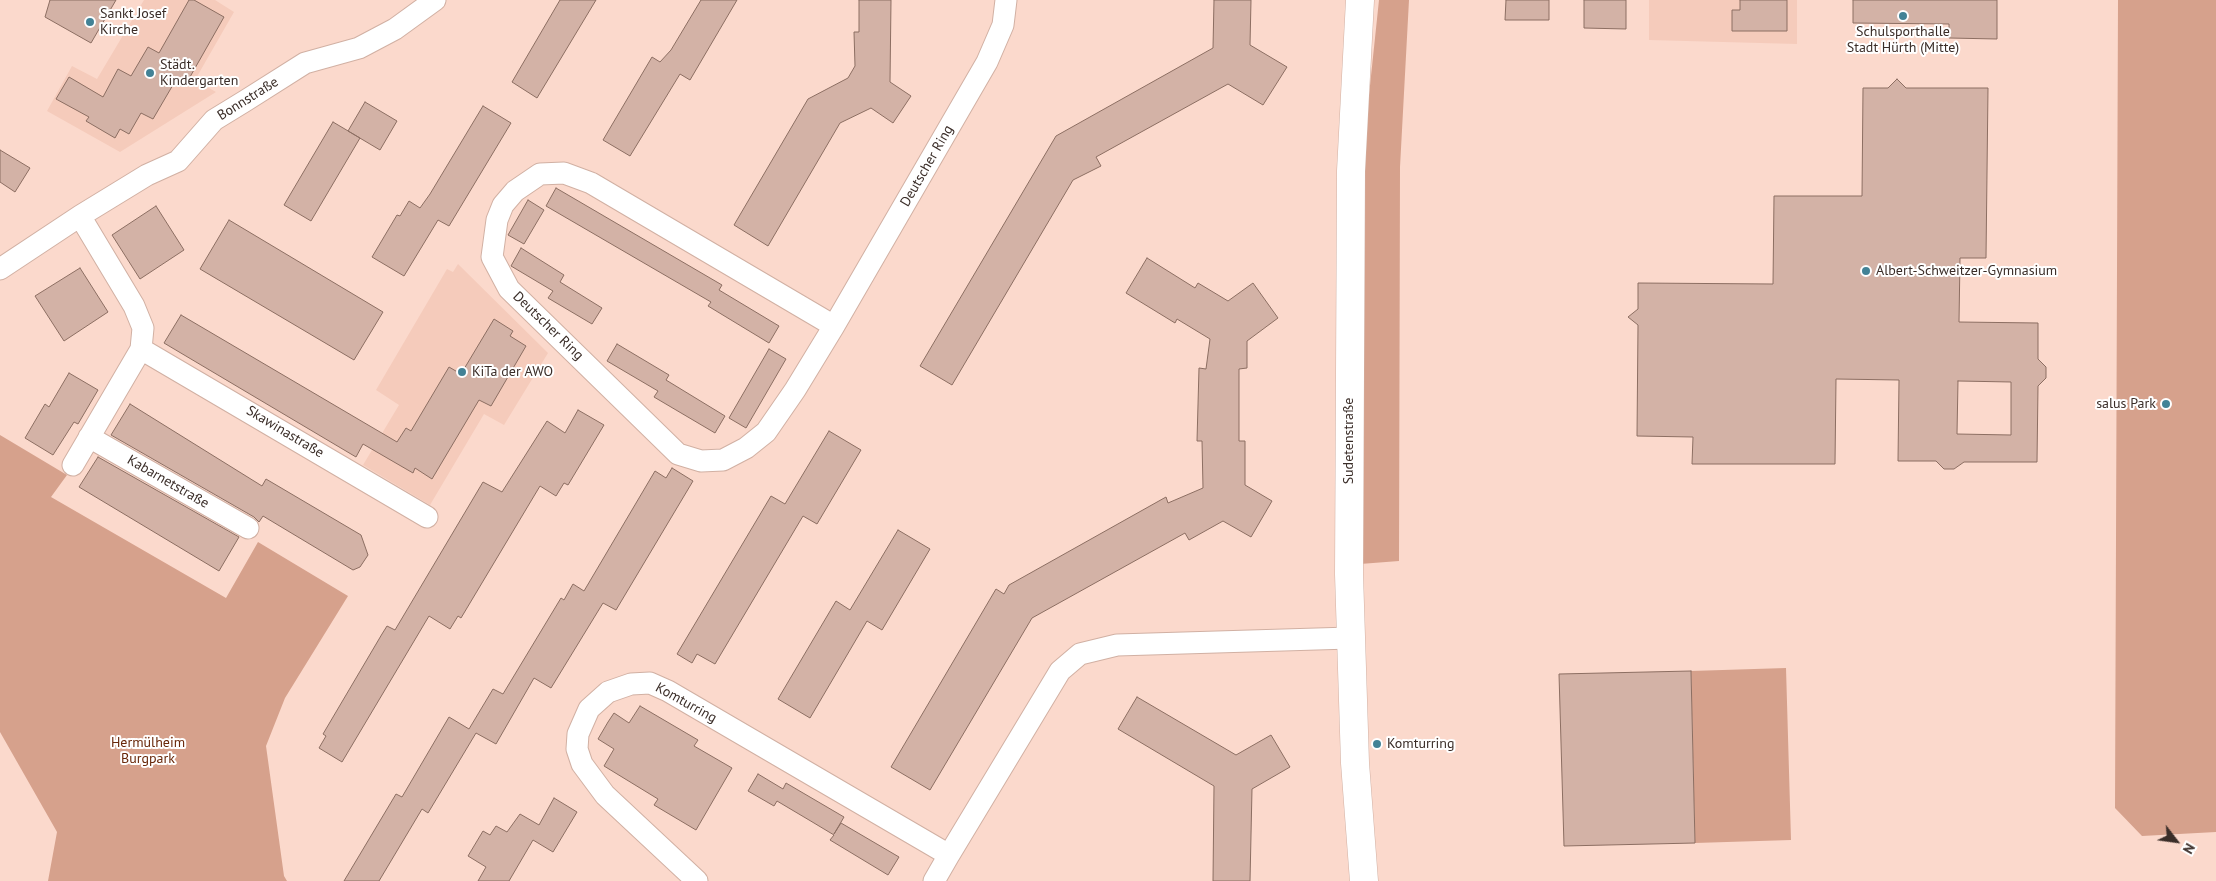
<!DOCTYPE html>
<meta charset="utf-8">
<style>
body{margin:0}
#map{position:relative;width:2216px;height:881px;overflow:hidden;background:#fbd9cc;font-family:"PT Sans",sans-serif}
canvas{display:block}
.north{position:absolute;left:2151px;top:816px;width:50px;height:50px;-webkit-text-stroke:4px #fff;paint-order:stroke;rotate:120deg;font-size:14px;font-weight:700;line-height:20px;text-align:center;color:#3a2d28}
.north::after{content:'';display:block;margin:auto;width:18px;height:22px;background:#3a2d28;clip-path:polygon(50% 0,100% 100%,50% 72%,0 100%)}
</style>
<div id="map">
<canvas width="2216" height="881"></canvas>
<div class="north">N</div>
</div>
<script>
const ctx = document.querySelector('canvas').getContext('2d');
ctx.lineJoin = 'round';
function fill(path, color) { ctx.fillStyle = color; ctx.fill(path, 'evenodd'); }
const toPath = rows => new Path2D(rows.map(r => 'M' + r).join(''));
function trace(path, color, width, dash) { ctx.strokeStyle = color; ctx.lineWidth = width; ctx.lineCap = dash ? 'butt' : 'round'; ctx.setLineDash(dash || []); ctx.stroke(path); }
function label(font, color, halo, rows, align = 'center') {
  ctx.font = font + ' "PT Sans",sans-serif'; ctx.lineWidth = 4; ctx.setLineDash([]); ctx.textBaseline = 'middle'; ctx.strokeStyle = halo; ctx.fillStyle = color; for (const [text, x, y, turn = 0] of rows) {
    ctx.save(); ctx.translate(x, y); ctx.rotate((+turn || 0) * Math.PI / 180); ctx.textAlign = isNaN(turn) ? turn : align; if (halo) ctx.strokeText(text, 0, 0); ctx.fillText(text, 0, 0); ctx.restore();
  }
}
fill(toPath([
 [144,0,215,0,234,12,195,80,216,92,120,152,47,111,72,66,97,79],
 [1649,0,1797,0,1797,44,1649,40],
 [458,264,548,353,504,425,484,414,430,505,363,465,399,405,376,390,447,269,453,272]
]), '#f5cbbb');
fill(toPath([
 [1379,0,1409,0,1400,167,1399,561,1360,564,1363,152],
 [2118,0,2216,0,2216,832,2142,836,2115,808],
 [0,435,67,475,51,497,226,598,258,542,348,596,285,698,266,746,284,876,287,881,48,881,57,832,0,732],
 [1786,668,1791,840,1695,843,1691,671]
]), '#d6a18c');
const building = toPath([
 [50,0,116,0,91,43,45,17,50,0],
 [189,0,194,0,224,17,186,84,177,78,153,119,141,113,129,134,120,129,115,138,86,121,89,117,56,99,69,77,103,97,118,69,131,76,148,47,159,53,189,0],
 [560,0,596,0,537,98,512,82,560,0],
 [701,0,737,0,690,80,680,74,630,156,603,140,652,57,660,62,671,50,701,0],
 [859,0,891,0,890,82,911,96,893,123,871,108,840,123,768,246,734,225,808,99,848,78,855,66,854,32,859,32,859,0],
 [1214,0,1251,0,1250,45,1287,67,1263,105,1228,84,1096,157,1101,166,1073,180,952,385,920,366,1056,136,1213,48,1214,0],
 [1506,0,1549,0,1549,20,1505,20,1506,0],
 [1584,0,1626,0,1626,29,1584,28,1584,0],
 [1740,0,1787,0,1787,31,1732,31,1732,10,1740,10,1740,0],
 [1853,0,1997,0,1997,39,1949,38,1949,24,1853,23,1853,0],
 [1897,79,1906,88,1988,88,1986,258,1960,258,1959,322,2038,323,2038,359,2046,367,2046,378,2038,386,2037,462,1964,462,1954,469,1944,469,1936,461,1898,461,1899,380,1836,379,1835,464,1692,464,1693,437,1637,436,1638,325,1628,317,1638,309,1638,283,1773,284,1774,196,1862,196,1863,88,1888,88,1897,79],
 [1958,381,2011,382,2011,435,1957,434,1958,381],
 [365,102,397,121,380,150,348,131,365,102],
 [483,106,511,123,449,226,438,220,404,276,372,257,397,215,400,216,409,201,420,208,430,194,483,106],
 [333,122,360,138,311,221,284,205,333,122],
 [0,150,30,168,15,192,0,182,0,150],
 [556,188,722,285,719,290,779,326,769,343,708,306,711,302,546,206,556,188],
 [528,200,544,210,524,244,508,235,528,200],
 [156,206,184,250,140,279,112,235,156,206],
 [229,220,383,312,354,360,200,269,229,220],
 [521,248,564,275,560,282,602,308,592,324,548,298,553,291,511,266,521,248],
 [1147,258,1195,288,1198,283,1228,301,1253,283,1278,318,1247,341,1247,368,1239,369,1239,441,1245,441,1245,485,1272,501,1251,537,1223,521,1189,540,1185,533,1032,618,930,790,891,767,996,589,1004,594,1009,585,1166,497,1168,503,1203,488,1202,441,1197,441,1199,368,1206,369,1210,339,1177,319,1175,323,1126,293,1147,258],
 [80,268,108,312,64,341,35,296,80,268],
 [181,315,397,442,406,428,411,431,449,367,461,374,494,319,513,331,510,336,526,346,491,406,479,400,432,479,415,468,413,473,363,444,356,457,164,343,181,315],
 [617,344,669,375,666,380,725,416,715,433,654,397,658,391,607,361,617,344],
 [769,349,786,359,746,428,729,418,769,349],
 [69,373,98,390,78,424,74,422,53,455,25,438,45,404,49,407,69,373],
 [130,404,262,486,266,479,361,535,368,555,360,567,353,570,263,516,259,522,254,517,111,435,130,404],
 [578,410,604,425,568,485,564,483,556,496,540,486,461,618,458,616,450,629,429,616,342,762,319,748,326,736,323,734,382,634,387,626,395,630,483,482,502,492,547,421,565,433,578,410],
 [829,431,861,450,817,524,803,516,715,664,697,654,692,663,677,654,771,496,785,504,829,431],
 [98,457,239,537,219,571,79,487,98,457],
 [672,468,693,481,616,610,603,603,551,688,534,678,496,744,476,733,428,813,422,809,379,881,344,881,396,794,402,797,449,717,469,729,493,689,503,694,561,598,564,600,573,584,584,591,655,471,666,478,672,468],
 [898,530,930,549,882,630,867,621,810,718,778,699,836,601,850,610,898,530],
 [1691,671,1695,843,1564,846,1559,674,1691,671],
 [1137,697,1236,755,1271,735,1290,767,1252,789,1250,881,1213,881,1214,786,1118,729,1137,697],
 [640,706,698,740,694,746,732,768,696,830,654,805,658,799,604,766,614,749,598,739,608,722,614,713,629,723,640,706],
 [758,774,783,789,786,783,844,817,834,834,841,823,899,857,888,875,830,840,834,835,809,820,777,801,774,806,748,791,758,774],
 [554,798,577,812,553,852,533,840,509,881,478,881,486,867,468,856,483,831,490,835,496,826,507,832,520,814,539,825,554,798]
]);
fill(building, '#d3b2a6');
trace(building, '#8c6e62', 1);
const minor = toPath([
 [564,173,591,183,834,326,795,390,766,432,746,448,723,460,701,461,678,454,509,289,492,257,497,220,503,205,515,191,540,174,564,173],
 [0,269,80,216,147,175,178,161,214,120,245,101,305,63,359,48,395,29,435,0],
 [834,326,987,62,1003,25,1006,0],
 [141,349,427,517],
 [89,437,248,528],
 [73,465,141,349,143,328,134,306,80,216],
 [949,855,1060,671,1080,654,1117,645,1350,638],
 [697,881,605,795,582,764,577,749,578,734,589,709,608,692,631,684,650,683,668,691,949,855,934,881]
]);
const tertiary = toPath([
 [1360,0,1351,171,1349,574,1355,763,1364,881]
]);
trace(minor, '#d1b0a3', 23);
trace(tertiary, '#d1b0a3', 29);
trace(minor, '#fff', 21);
trace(tertiary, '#fff', 28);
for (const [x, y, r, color] of [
 [1903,16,5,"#428296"],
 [90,22,5,"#428296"],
 [150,73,5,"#428296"],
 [1866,271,5,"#428296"],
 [462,372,5,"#428296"],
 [2166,404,5,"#428296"],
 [1377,744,5,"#428296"]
]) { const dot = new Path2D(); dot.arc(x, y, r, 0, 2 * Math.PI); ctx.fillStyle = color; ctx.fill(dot); trace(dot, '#fff', 2); }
label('14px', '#3a2d28', '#fff', [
 ["Sankt Josef",100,14],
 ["Kirche",100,30],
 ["Schulsporthalle",1903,32,"center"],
 ["Stadt Hürth (Mitte)",1903,48,"center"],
 ["Städt.",160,65],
 ["Kindergarten",160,81],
 ["Albert-Schweitzer-Gymnasium",1876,271],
 ["KiTa der AWO",472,372],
 ["salus Park",2156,404,"right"],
 ["Komturring",1387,744]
], 'left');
label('14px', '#3a2d28', '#fff', [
 ["Bonnstraße",248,99,-32],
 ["Deutscher Ring",927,166,-60],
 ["Deutscher Ring",548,326,44],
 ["Skawinastraße",285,432,31],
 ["Sudetenstraße",1349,441,-90],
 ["Kabarnetstraße",168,482,30],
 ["Komturring",686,703,29]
]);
label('14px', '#69280a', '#fff', [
 ["Hermülheim",148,743],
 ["Burgpark",148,759]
]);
</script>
